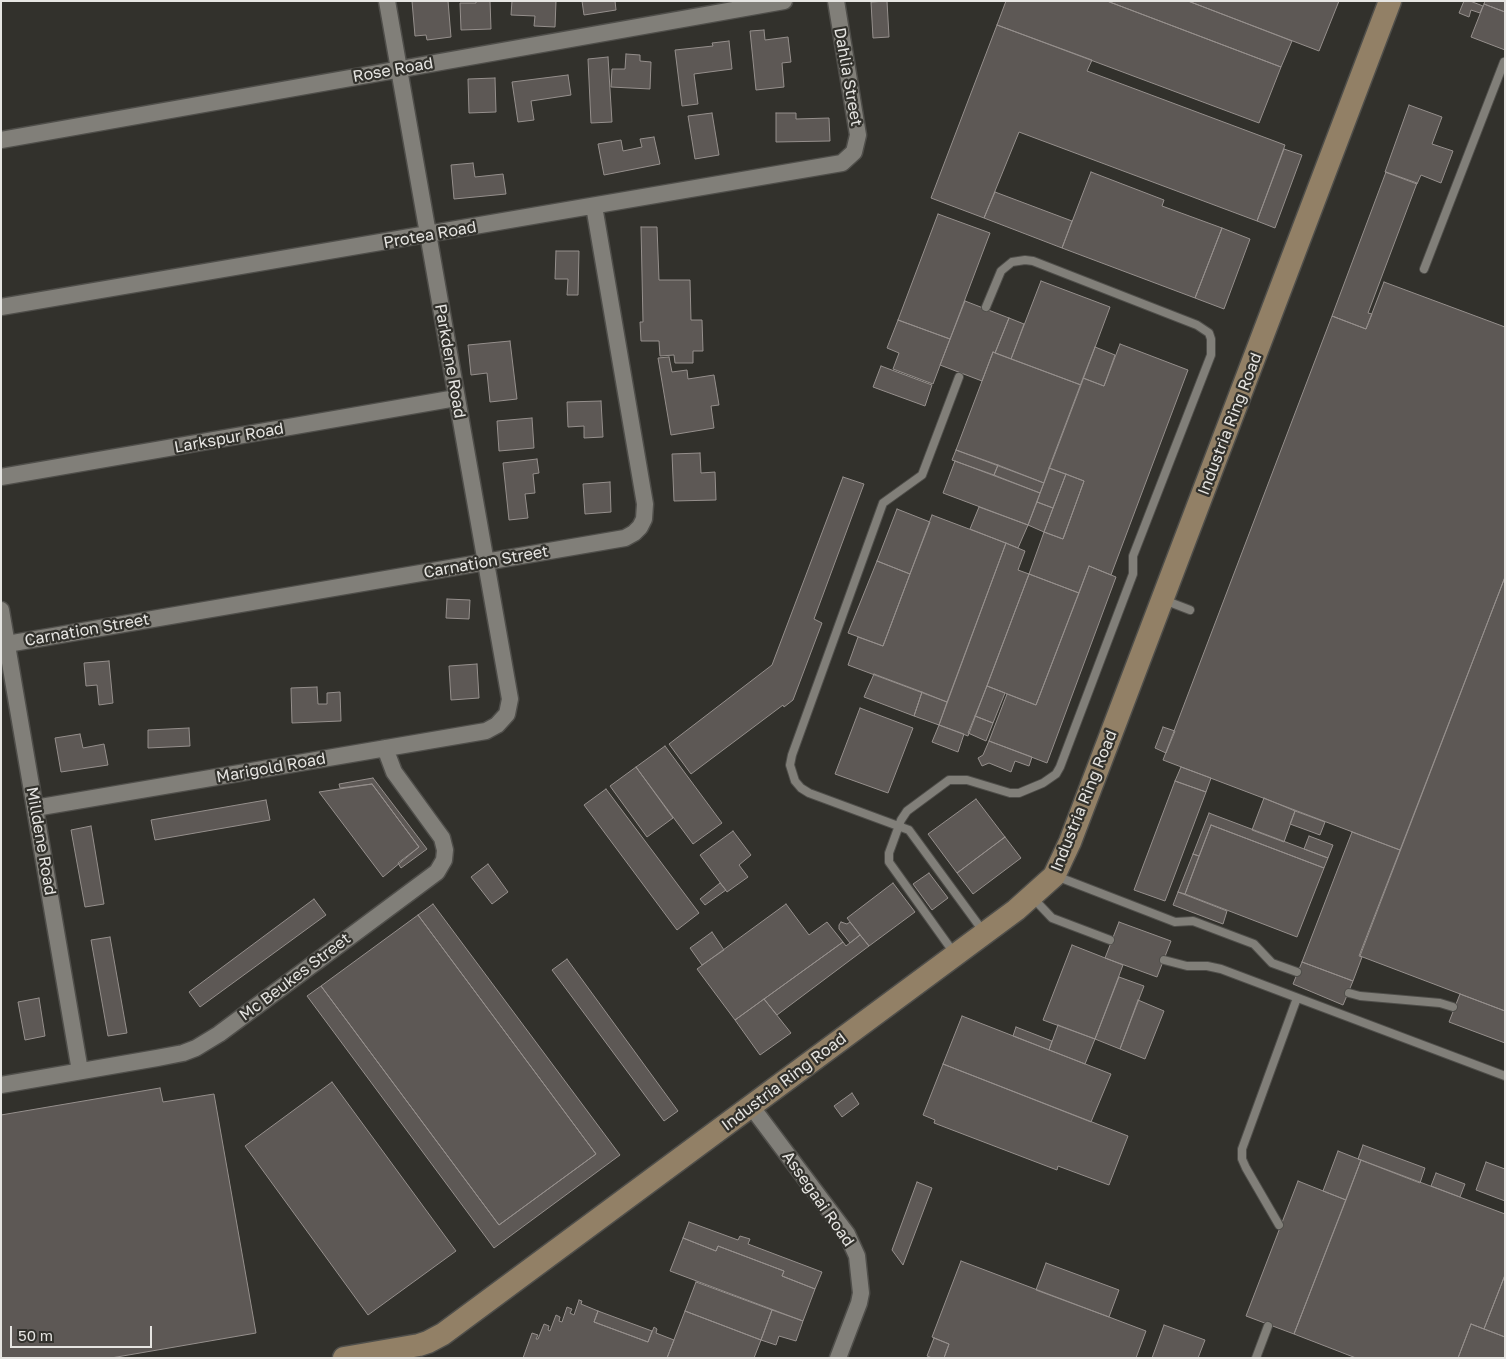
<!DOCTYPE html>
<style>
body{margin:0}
#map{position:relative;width:1506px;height:1359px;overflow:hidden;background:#32312c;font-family:"Golos Text",sans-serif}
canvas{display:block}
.frame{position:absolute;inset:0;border:2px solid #e6e5e2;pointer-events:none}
.scale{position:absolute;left:10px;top:1326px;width:142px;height:22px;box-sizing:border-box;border:2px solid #e6e5e2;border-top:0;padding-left:6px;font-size:15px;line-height:18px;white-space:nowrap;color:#e6e5e2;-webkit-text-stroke:4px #32312c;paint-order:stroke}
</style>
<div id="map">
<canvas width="1506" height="1359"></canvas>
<div class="frame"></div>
<div class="scale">50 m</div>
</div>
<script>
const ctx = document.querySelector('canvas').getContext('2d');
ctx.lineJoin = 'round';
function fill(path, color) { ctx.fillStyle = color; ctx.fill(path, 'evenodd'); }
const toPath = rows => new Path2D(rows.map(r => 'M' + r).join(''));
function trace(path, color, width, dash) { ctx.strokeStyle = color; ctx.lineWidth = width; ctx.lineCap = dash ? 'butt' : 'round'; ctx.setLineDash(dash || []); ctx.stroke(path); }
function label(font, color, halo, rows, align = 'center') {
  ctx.font = font + ' "Golos Text",sans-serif'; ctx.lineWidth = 4.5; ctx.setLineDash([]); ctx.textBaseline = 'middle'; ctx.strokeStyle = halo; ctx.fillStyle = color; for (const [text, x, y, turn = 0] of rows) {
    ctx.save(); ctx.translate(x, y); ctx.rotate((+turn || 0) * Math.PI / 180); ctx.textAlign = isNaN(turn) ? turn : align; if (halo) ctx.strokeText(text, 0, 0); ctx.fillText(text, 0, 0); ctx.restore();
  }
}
const building = toPath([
 [412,1,448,1,451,37,427,40,426,35,415,36,412,1],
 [476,1,490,1,491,29,461,30,460,3,476,3,476,1],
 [512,1,556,1,555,27,534,26,535,16,511,15,512,1],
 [582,1,615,1,616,10,584,15,582,1],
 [887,1,889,37,873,38,871,2,887,1],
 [1006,1,1107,1,1281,67,1259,123,997,25,1006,1],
 [1107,1,1188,1,1292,41,1281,67,1107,1],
 [1188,1,1339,1,1319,51,1188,1],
 [1464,1,1470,1,1483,6,1480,13,1471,10,1469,17,1459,13,1464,1],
 [1485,1,1505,1,1505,12,1484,4,1485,1],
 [1484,4,1505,12,1505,50,1471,37,1484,4],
 [997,25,1092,60,1087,71,1285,145,1257,221,1019,132,984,218,931,198,997,25],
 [764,30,765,40,788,37,791,62,782,63,784,87,756,90,750,31,764,30],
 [729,41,732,69,694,74,698,104,682,106,675,50,713,46,712,43,729,41],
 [626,54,640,55,640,61,651,62,650,89,611,87,612,69,625,69,626,54],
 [608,57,612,122,591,123,588,59,608,57],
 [568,75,571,95,531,101,534,120,518,122,512,82,568,75],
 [495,78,496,112,469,113,468,79,495,78],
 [1409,105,1442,117,1432,144,1453,151,1441,183,1421,175,1417,184,1385,172,1409,105],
 [712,113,719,155,695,159,688,116,712,113],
 [776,113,796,113,796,119,829,118,830,141,776,142,776,113],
 [654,137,660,164,604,175,598,144,621,140,623,151,642,147,640,139,654,137],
 [1284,149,1302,155,1275,228,1257,221,1284,149],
 [473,163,475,177,503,174,506,194,454,199,451,165,473,163],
 [1091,172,1164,200,1162,206,1222,228,1195,298,1062,248,1091,172],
 [1386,172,1417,183,1368,313,1372,314,1366,329,1332,316,1386,172],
 [995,192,1072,221,1062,248,984,218,995,192],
 [938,214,990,233,950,339,898,320,938,214],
 [641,227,657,227,659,280,690,280,691,320,702,320,703,351,693,351,693,363,675,363,674,355,660,356,659,341,641,341,640,322,643,322,641,227],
 [1222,228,1250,239,1224,309,1195,298,1222,228],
 [556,251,579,251,578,295,567,295,568,279,555,279,556,251],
 [1041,281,1110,307,1081,385,1011,359,1041,281],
 [1384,282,1505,327,1505,577,1400,850,1163,760,1332,316,1366,329,1384,282],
 [965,301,1009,318,995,353,993,352,982,381,940,365,965,301],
 [1009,318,1024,324,1011,359,995,353,1009,318],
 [898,320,950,339,933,384,893,369,899,353,887,348,898,320],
 [510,341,517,399,490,402,487,373,471,375,468,345,510,341],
 [1120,344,1188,370,1111,575,1089,566,1079,593,1029,574,1044,532,1063,539,1084,481,1049,468,1083,378,1104,386,1120,344],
 [1095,347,1115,355,1104,386,1083,378,1095,347],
 [993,352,1081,385,1044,483,956,450,993,352],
 [669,357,672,372,687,370,688,379,714,375,719,405,711,406,714,428,671,435,658,358,669,357],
 [881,366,932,385,925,406,873,387,881,366],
 [601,401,603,437,584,438,584,426,568,427,567,402,601,401],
 [532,418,534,448,499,451,497,421,532,418],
 [956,450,998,465,994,475,952,460,956,450],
 [700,453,701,473,715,472,716,500,674,501,672,454,700,453],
 [537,459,539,473,533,474,535,493,525,494,528,518,509,520,503,463,537,459],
 [955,461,1040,493,1028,525,943,493,955,461],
 [998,465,1044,483,1040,493,994,475,998,465],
 [1049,468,1066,474,1053,508,1037,502,1049,468],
 [1066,474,1084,481,1063,539,1044,532,1066,474],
 [843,477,864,484,814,619,822,623,793,700,784,707,783,705,691,774,669,744,772,665,843,477],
 [610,482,611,512,585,514,583,484,610,482],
 [1037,502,1053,508,1044,532,1028,525,1037,502],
 [979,507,1028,525,1018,548,970,529,979,507],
 [897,509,930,522,910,574,877,561,897,509],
 [932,515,1006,543,947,702,848,665,858,637,883,646,932,515],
 [1006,543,1025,551,1018,570,1029,574,968,736,939,725,1006,543],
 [877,561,910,574,883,646,848,633,877,561],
 [1089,566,1116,577,1047,763,989,741,1007,694,1036,705,1089,566],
 [1029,574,1079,593,1036,705,987,686,1029,574],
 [1505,577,1505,1011,1360,956,1505,577],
 [447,599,470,600,469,619,446,618,447,599],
 [109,661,113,703,99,705,97,685,86,686,84,663,109,661],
 [477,664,479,698,451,700,449,666,477,664],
 [874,674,922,692,914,716,864,697,874,674],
 [987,686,1005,693,993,723,975,716,987,686],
 [317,687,318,704,327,704,327,693,340,692,341,721,292,723,291,688,317,687],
 [922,692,947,702,939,725,914,716,922,692],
 [860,708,913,728,888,793,835,774,860,708],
 [975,716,993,723,986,741,968,733,975,716],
 [939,725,964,734,958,752,932,742,939,725],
 [1163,727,1175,731,1166,753,1155,748,1163,727],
 [189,728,190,746,148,748,148,730,189,728],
 [80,734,83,748,104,744,108,765,61,772,55,738,80,734],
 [989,741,1032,757,1029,766,1015,761,1011,772,989,763,982,766,978,758,983,755,989,741],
 [665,746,722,823,693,844,636,767,665,746],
 [636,767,673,818,647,837,610,786,636,767],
 [1181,767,1211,778,1206,792,1175,781,1181,767],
 [373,778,427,849,401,868,398,863,419,847,372,784,340,788,339,784,373,778],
 [1175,781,1206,792,1165,901,1134,890,1175,781],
 [372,784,419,847,383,877,319,792,372,784],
 [606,789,699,913,677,930,584,805,606,789],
 [1264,798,1295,811,1284,842,1252,830,1264,798],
 [976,799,1005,837,957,873,928,834,976,799],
 [266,800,270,820,155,840,151,820,266,800],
 [1295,811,1325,822,1320,835,1290,824,1295,811],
 [1209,813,1328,858,1324,868,1211,825,1199,856,1193,854,1209,813],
 [1211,825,1324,868,1297,937,1185,894,1211,825],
 [91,826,104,904,85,907,71,830,91,826],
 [733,831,751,855,739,865,748,877,727,892,700,855,733,831],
 [1352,832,1400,850,1359,956,1362,957,1353,981,1302,962,1352,832],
 [1309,836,1333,845,1328,858,1304,849,1309,836],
 [1005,837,1021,858,973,894,957,873,1005,837],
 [1193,854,1199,856,1185,894,1178,892,1193,854],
 [488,864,508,892,492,904,471,877,488,864],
 [929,873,948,898,932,910,913,884,929,873],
 [720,883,726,890,705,905,700,899,720,883],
 [893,883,915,912,869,946,847,918,893,883],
 [1178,892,1227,911,1223,924,1173,905,1178,892],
 [314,899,326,915,200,1007,189,992,314,899],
 [433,904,620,1155,494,1248,307,996,321,986,499,1225,596,1154,418,915,433,904],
 [786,904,809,935,827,922,843,942,735,1020,697,969,786,904],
 [418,915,596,1154,499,1225,321,986,418,915],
 [841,922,847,924,850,922,860,935,850,943,839,929,839,925,841,922],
 [1119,922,1171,941,1157,977,1105,958,1119,922],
 [712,932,724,950,702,965,690,948,712,932],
 [860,935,869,946,777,1015,764,999,843,942,846,946,860,935],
 [110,937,127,1033,108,1036,91,940,110,937],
 [1072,945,1123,965,1095,1039,1043,1020,1072,945],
 [567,959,678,1111,664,1121,552,970,567,959],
 [1302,962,1353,981,1343,1005,1293,984,1302,962],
 [1119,977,1144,986,1120,1049,1095,1039,1119,977],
 [1460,994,1505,1011,1505,1043,1449,1022,1460,994],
 [39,998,45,1036,25,1040,18,1002,39,998],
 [764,999,791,1033,760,1055,735,1020,764,999],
 [1138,1000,1164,1011,1145,1059,1120,1049,1138,1000],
 [962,1016,1111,1074,1091,1122,943,1064,962,1016],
 [1058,1025,1095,1039,1085,1064,1049,1050,1058,1025],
 [1016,1027,1052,1041,1049,1050,1013,1036,1016,1027],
 [943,1064,1128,1136,1109,1185,1058,1166,1057,1170,934,1123,935,1120,923,1115,943,1064],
 [332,1082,456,1251,368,1315,245,1146,332,1082],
 [160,1088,163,1102,214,1094,256,1333,111,1358,1,1358,1,1115,160,1088],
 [852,1093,859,1104,842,1117,834,1106,852,1093],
 [1363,1145,1425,1168,1420,1183,1358,1159,1363,1145],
 [1338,1151,1361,1160,1346,1200,1323,1191,1338,1151],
 [1361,1160,1505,1214,1505,1275,1484,1329,1471,1324,1458,1358,1356,1358,1294,1334,1361,1160],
 [1486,1162,1505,1169,1505,1201,1476,1190,1486,1162],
 [1436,1173,1465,1184,1460,1197,1431,1186,1436,1173],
 [1298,1181,1346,1200,1294,1334,1246,1316,1298,1181],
 [917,1182,932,1188,903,1265,892,1250,917,1182],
 [689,1222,738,1240,740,1236,750,1239,748,1244,822,1272,815,1289,782,1276,784,1271,718,1246,716,1251,683,1238,689,1222],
 [683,1238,716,1251,718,1246,784,1271,782,1276,815,1289,803,1321,670,1271,683,1238],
 [961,1261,1146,1331,1136,1358,944,1358,949,1344,932,1337,961,1261],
 [1046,1263,1119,1290,1109,1317,1036,1290,1046,1263],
 [1505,1275,1505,1337,1484,1329,1505,1275],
 [696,1282,772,1310,761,1340,685,1311,696,1282],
 [579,1300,582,1301,581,1304,598,1311,594,1322,648,1342,654,1327,657,1329,656,1333,674,1340,667,1358,523,1358,532,1333,538,1335,536,1339,538,1339,544,1324,549,1326,548,1330,550,1331,556,1315,560,1317,559,1321,562,1322,567,1307,572,1309,570,1313,574,1315,579,1300],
 [772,1310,803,1321,796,1341,779,1336,776,1345,761,1340,772,1310],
 [598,1311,652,1331,648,1342,594,1322,598,1311],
 [685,1311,761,1340,754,1358,667,1358,685,1311],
 [1471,1324,1505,1337,1505,1358,1458,1358,1471,1324],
 [1164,1325,1205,1340,1198,1358,1152,1358,1164,1325],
 [934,1338,949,1344,944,1358,932,1358,927,1356,934,1338]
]);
fill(building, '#5d5855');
trace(building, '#958f8c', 1);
const lane = toPath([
 [1424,269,1504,62],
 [959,377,922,475,883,503,792,755,790,765,795,781,801,788,809,793,909,830,983,931],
 [1164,600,1190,610],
 [1056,876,1175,922,1193,921,1254,944,1272,963,1297,972],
 [1033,898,1052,918,1110,940],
 [954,953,889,862,889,853,901,820,907,811,949,780,967,780,1010,793,1019,793,1043,783,1056,774,1060,767,1133,574,1133,556,1211,355,1211,339,1209,333,1197,325,1033,261,1025,260,1012,262,1001,271,986,307],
 [1164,960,1187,966,1207,966,1221,969,1505,1076],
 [1349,993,1360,996,1440,1003,1453,1007],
 [1279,1225,1246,1168,1242,1159,1242,1149,1297,998],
 [1256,1358,1268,1326]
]);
const street = toPath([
 [1,140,784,1],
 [1,307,842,163,854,152,858,135,836,1],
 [1,477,456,398],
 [1,610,80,1071],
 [7,644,625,538,634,533,640,527,644,519,645,504,594,206],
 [35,808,486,731,497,725,507,714,510,699,387,1],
 [1,1085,157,1058,183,1053,196,1048,219,1034,437,872,444,860,445,850,442,838,394,772,385,748],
 [751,1106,847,1234,857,1256,861,1293,859,1303,838,1358]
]);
const secondary = toPath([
 [344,1358,419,1345,428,1342,443,1334,1016,910,1054,876,1070,842,1390,1]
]);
trace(lane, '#4f4e4a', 10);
trace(street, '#4f4e4a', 19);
trace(secondary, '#4f4e4a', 25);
trace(lane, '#817f79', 8);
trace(street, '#817f79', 16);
trace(secondary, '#928066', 22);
label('16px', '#e6e5e2', '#32312c', [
 ["Rose Road",393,70,-10],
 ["Dahlia Street",848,77,80],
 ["Protea Road",430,235,-10],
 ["Parkdene Road",450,361,80],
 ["Industria Ring Road",1230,424,-69],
 ["Larkspur Road",229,438,-10],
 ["Carnation Street",486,562,-10],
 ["Carnation Street",87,630,-10],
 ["Marigold Road",271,768,-10],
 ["Industria Ring Road",1084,801,-68],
 ["Milldene Road",41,841,80],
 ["Mc Beukes Street",295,977,-37],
 ["Industria Ring Road",784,1082,-37],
 ["Assegaai Road",818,1199,55]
]);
</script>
